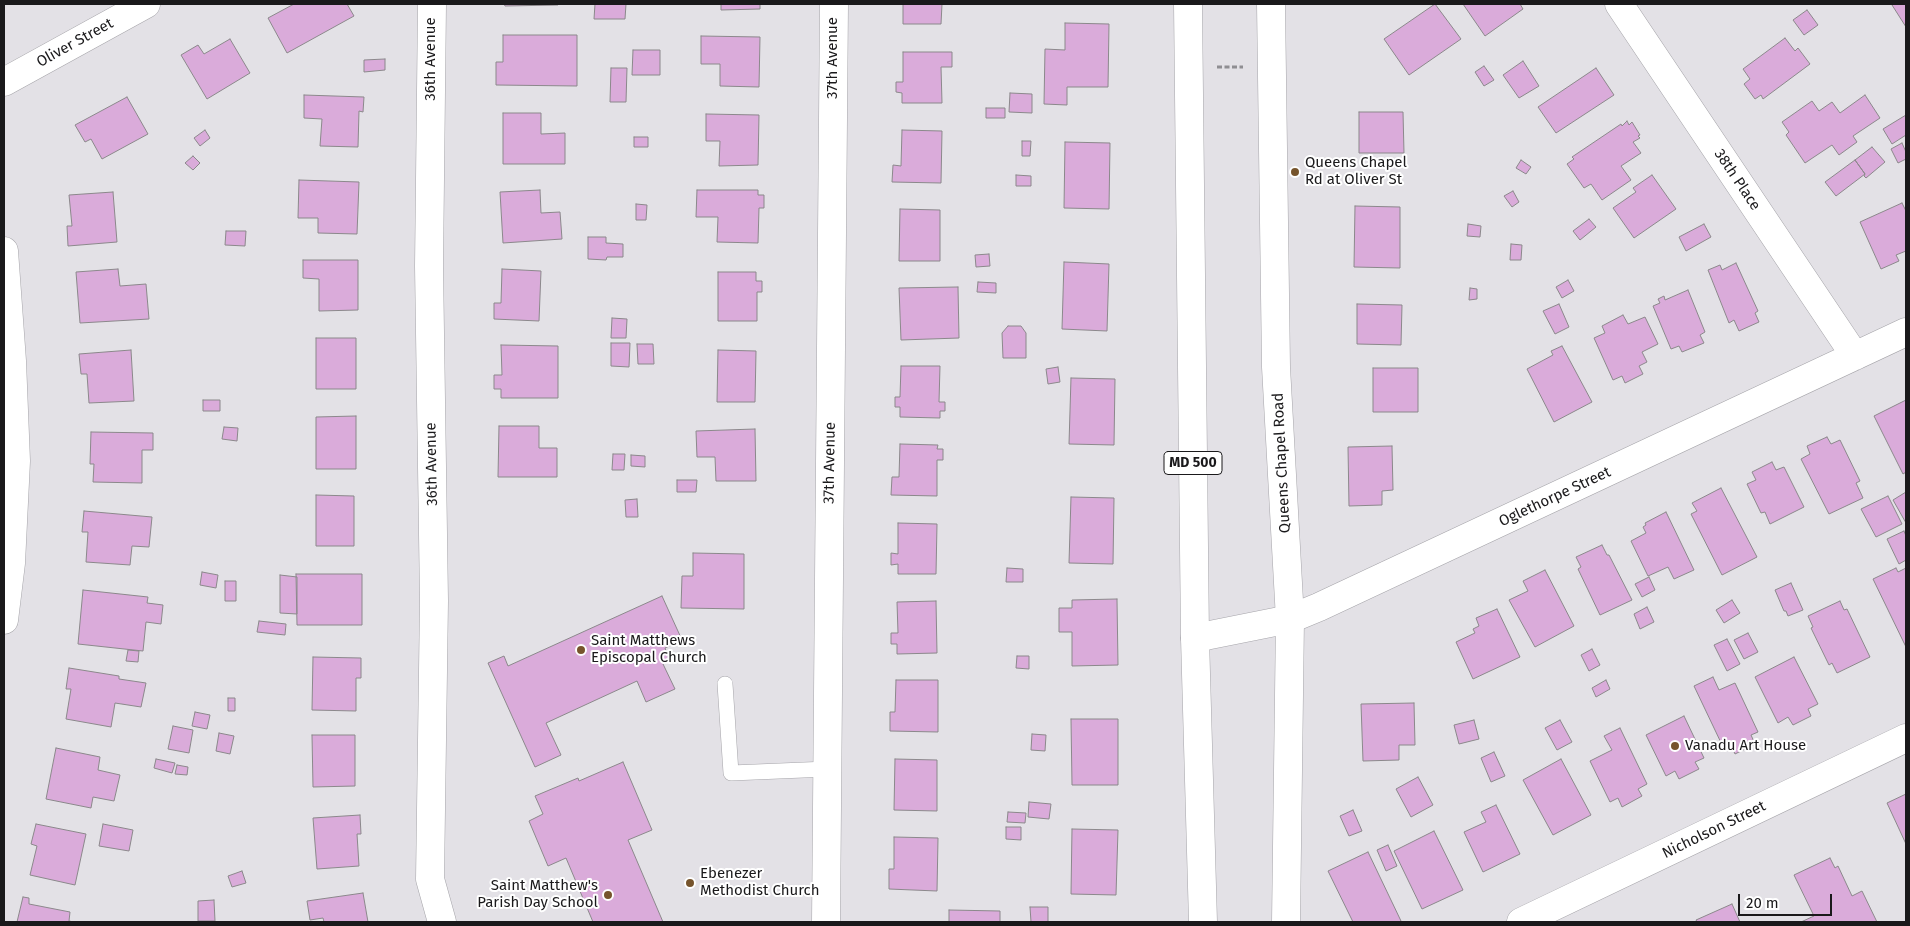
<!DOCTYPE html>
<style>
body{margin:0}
#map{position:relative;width:1910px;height:926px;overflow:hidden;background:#e3e1e6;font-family:"Fira Sans",sans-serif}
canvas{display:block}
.frame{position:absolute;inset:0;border:5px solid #1a191b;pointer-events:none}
.scale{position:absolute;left:1738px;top:894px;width:94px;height:22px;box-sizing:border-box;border:2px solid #1a191b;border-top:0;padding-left:6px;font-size:15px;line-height:18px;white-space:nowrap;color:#1a191b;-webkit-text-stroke:4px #fff;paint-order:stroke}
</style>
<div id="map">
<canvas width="1910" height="926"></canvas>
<div class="frame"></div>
<div class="scale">20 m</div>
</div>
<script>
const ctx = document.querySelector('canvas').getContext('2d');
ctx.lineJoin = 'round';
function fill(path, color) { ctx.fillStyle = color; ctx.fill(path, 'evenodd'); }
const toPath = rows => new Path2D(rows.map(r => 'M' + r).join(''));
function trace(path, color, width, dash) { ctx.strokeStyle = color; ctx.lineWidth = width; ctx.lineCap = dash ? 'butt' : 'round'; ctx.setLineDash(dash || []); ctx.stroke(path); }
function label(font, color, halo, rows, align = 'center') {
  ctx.font = font + ' "Fira Sans",sans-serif'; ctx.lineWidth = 4; ctx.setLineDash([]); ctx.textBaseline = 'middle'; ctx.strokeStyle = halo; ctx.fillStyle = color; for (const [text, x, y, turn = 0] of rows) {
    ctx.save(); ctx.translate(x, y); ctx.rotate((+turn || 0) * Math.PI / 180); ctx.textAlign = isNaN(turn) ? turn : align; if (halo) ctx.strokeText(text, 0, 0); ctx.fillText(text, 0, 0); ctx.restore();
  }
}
const building = toPath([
 [294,4,347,4,354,16,287,53,268,18,294,4],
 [504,4,558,4,558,5,505,6,504,4],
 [595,4,626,4,625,19,594,19,595,4],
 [721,4,760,4,760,9,721,10,721,4],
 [903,4,942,4,941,24,903,24,903,4],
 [1435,4,1461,39,1409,75,1384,39,1435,4],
 [1463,4,1520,4,1523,9,1485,36,1463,4],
 [1895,4,1906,4,1906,27,1892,5,1895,4],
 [1807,10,1818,25,1804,35,1793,20,1807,10],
 [1065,23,1109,24,1108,87,1067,87,1067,105,1044,104,1045,49,1065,50,1065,23],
 [503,35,577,35,577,86,496,85,496,62,503,62,503,35],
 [701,36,760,37,759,87,720,86,720,64,701,64,701,36],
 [1785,38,1795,51,1798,48,1810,64,1763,99,1761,95,1755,99,1744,84,1750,79,1743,69,1785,38],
 [230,39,250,73,207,99,181,55,198,45,204,54,230,39],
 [633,50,660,50,660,75,632,75,633,50],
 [903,52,952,52,952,67,941,67,942,103,902,103,902,93,896,92,896,82,903,82,903,52],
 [385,59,385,70,364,72,364,60,385,59],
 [1523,61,1539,86,1519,98,1503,75,1523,61],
 [1484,66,1494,80,1484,86,1475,72,1484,66],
 [611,68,627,68,626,102,610,102,611,68],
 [1596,68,1614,95,1556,133,1538,107,1596,68],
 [1010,93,1032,94,1032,113,1009,112,1010,93],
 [304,95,364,97,363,112,359,111,358,147,320,146,322,119,304,118,304,95],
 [1865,95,1880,118,1853,136,1857,142,1839,155,1832,145,1805,163,1786,135,1789,132,1782,122,1812,101,1819,111,1832,102,1840,113,1865,95],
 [127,97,148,134,102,159,91,139,85,142,75,125,127,97],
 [986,108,1005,108,1005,118,986,118,986,108],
 [1359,112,1403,112,1404,153,1359,153,1359,112],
 [503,113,541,113,541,134,565,133,565,164,503,164,503,113],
 [706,114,759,115,758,165,719,166,720,141,706,141,706,114],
 [1906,115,1906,135,1892,144,1883,129,1906,115],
 [1627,121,1629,125,1632,122,1640,135,1638,136,1640,138,1633,142,1641,153,1621,166,1631,180,1602,200,1591,184,1584,188,1567,164,1574,159,1572,157,1621,124,1622,126,1627,121],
 [205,130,210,138,200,146,194,138,205,130],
 [902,130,942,131,941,183,892,182,893,165,901,166,902,130],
 [634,137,648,137,648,147,634,147,634,137],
 [1022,141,1031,141,1030,156,1022,156,1022,141],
 [1065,142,1110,143,1109,209,1064,208,1065,142],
 [1902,143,1906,152,1906,159,1898,163,1891,149,1902,143],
 [1872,147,1885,162,1866,178,1864,176,1865,174,1855,160,1872,147],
 [193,156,200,163,193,170,185,163,193,156],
 [1521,160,1531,167,1526,174,1516,168,1521,160],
 [1855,160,1865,174,1836,196,1825,182,1855,160],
 [1016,175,1031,176,1031,186,1016,186,1016,175],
 [1652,175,1676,209,1634,238,1613,208,1636,192,1633,188,1652,175],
 [299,180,359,182,357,234,318,233,318,218,298,218,299,180],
 [540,190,541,213,560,212,562,239,503,243,500,192,540,190],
 [697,190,758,190,758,195,764,195,764,208,759,208,758,243,717,242,718,217,696,217,697,190],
 [1513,191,1519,202,1512,207,1504,196,1513,191],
 [113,192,117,242,68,246,67,226,72,226,69,195,113,192],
 [1902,203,1906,211,1906,251,1896,255,1899,261,1881,269,1860,222,1902,203],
 [636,204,647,205,646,220,636,220,636,204],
 [1355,206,1400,207,1400,268,1354,267,1355,206],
 [900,209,940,210,940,261,899,261,900,209],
 [1589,219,1596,227,1580,240,1573,231,1589,219],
 [1468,224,1481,226,1480,237,1467,236,1468,224],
 [1704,224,1711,237,1686,251,1679,237,1704,224],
 [226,231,246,231,245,246,225,245,226,231],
 [588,237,606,237,606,243,623,244,623,257,607,257,606,260,588,259,588,237],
 [1511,244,1522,245,1521,260,1510,260,1511,244],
 [989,254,990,266,976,267,975,255,989,254],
 [303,260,358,260,358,310,319,311,319,279,303,278,303,260],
 [1064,262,1109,264,1107,331,1062,329,1064,262],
 [1736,263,1758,311,1755,313,1759,322,1739,331,1734,320,1729,323,1708,270,1720,265,1722,270,1736,263],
 [118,269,120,286,146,284,149,319,80,323,76,272,118,269],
 [502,269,541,271,539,321,494,319,494,303,501,303,502,269],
 [718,272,756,272,756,281,762,281,762,292,757,292,757,321,718,321,718,272],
 [1568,280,1574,291,1562,298,1556,287,1568,280],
 [978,282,996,283,996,293,977,292,978,282],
 [958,287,959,338,901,340,899,288,958,287],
 [1470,288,1477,289,1477,299,1469,300,1470,288],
 [1688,290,1705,332,1700,335,1704,343,1682,352,1679,346,1671,349,1653,306,1660,303,1658,299,1664,296,1665,300,1688,290],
 [1357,304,1402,305,1401,345,1357,344,1357,304],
 [1559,304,1569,327,1555,334,1543,311,1559,304],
 [1623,315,1628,324,1645,317,1658,344,1642,352,1647,362,1639,366,1643,374,1625,383,1622,376,1613,380,1594,338,1605,333,1602,326,1623,315],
 [612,318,627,319,626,338,611,338,612,318],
 [1008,326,1021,326,1026,333,1026,358,1003,358,1002,333,1008,326],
 [316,338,356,338,356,389,316,389,316,338],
 [611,343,630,343,629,367,611,366,611,343],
 [637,344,653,344,654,364,638,364,637,344],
 [501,345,558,346,558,398,501,398,501,389,494,389,494,375,502,375,501,345],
 [1562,346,1592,402,1554,422,1527,369,1553,355,1551,351,1562,346],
 [131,350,134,401,89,403,87,374,81,374,79,354,131,350],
 [718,350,756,351,755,402,717,402,718,350],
 [901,366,940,366,939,402,945,402,945,411,940,411,940,418,900,417,900,407,895,407,895,397,900,397,901,366],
 [1058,367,1060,382,1048,384,1046,369,1058,367],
 [1373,368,1418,368,1418,412,1373,412,1373,368],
 [1071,378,1115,379,1114,445,1069,444,1071,378],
 [203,400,220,400,220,411,203,411,203,400],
 [1906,400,1906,472,1903,474,1874,416,1906,400],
 [356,416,356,469,316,469,316,417,356,416],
 [499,426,539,426,539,448,557,448,557,477,498,477,499,426],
 [224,427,238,428,237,441,222,439,224,427],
 [755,429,756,481,716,481,715,457,697,457,696,431,755,429],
 [91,432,153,433,153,450,142,450,142,483,93,482,94,464,90,464,91,432],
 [1827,437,1831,444,1840,440,1860,481,1856,483,1863,498,1829,514,1801,459,1810,454,1807,446,1827,437],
 [900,444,938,445,937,449,943,449,943,460,937,460,937,496,891,495,892,477,899,477,900,444],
 [1392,446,1393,490,1382,491,1382,505,1349,506,1348,447,1392,446],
 [613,454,625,454,624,470,612,470,613,454],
 [631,455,645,456,645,467,631,466,631,455],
 [1772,462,1776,470,1784,467,1804,507,1770,524,1765,512,1761,513,1747,484,1756,480,1752,472,1772,462],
 [677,480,697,480,696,492,677,492,677,480],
 [1721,488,1757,557,1722,575,1691,514,1697,511,1692,503,1721,488],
 [1906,492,1906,523,1893,500,1906,492],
 [316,495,354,496,354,546,316,546,316,495],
 [1888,496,1902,524,1876,537,1861,509,1888,496],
 [1071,497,1114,498,1113,564,1069,563,1071,497],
 [637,499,638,517,626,517,625,500,637,499],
 [84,511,152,517,149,547,132,546,130,565,86,562,88,532,82,532,84,511],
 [1666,512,1694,570,1674,579,1668,567,1648,576,1631,541,1646,533,1643,527,1646,525,1645,523,1666,512],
 [898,523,937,524,936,574,898,574,898,564,891,565,891,553,898,554,898,523],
 [1904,531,1906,536,1906,560,1899,564,1887,539,1904,531],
 [1602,545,1607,555,1609,555,1632,600,1600,615,1578,569,1581,567,1576,557,1602,545],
 [693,553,744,554,744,609,681,608,682,576,693,576,693,553],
 [1007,568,1023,569,1023,582,1006,582,1007,568],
 [1896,568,1898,572,1906,568,1906,647,1873,579,1896,568],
 [1545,570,1574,626,1535,647,1509,600,1528,591,1523,581,1545,570],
 [202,572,218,575,216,588,200,585,202,572],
 [296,574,362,574,362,625,297,625,296,574],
 [280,575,297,577,297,614,280,613,280,575],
 [1649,577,1655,590,1642,597,1635,584,1649,577],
 [225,581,236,581,236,601,225,601,225,581],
 [1791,583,1803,610,1788,616,1786,611,1784,611,1775,590,1791,583],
 [83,590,148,597,147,603,163,605,161,624,146,622,143,651,78,644,83,590],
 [662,596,682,640,665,648,670,661,663,664,675,689,646,702,637,681,546,723,561,755,535,767,488,663,504,656,508,666,662,596],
 [1117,599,1118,665,1072,666,1072,632,1059,632,1059,608,1072,608,1072,600,1117,599],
 [1732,600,1740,613,1724,623,1716,610,1732,600],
 [936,601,937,653,897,654,897,644,891,644,891,633,898,633,897,602,936,601],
 [1840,601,1844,610,1847,609,1870,657,1837,673,1832,663,1829,665,1811,628,1813,627,1808,616,1840,601],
 [1647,607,1654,622,1640,629,1634,614,1647,607],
 [1497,609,1520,657,1473,679,1456,642,1475,633,1473,629,1479,626,1476,618,1497,609],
 [259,621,286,624,285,635,257,632,259,621],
 [1748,633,1758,652,1744,659,1734,640,1748,633],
 [1727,639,1740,664,1727,671,1714,645,1727,639],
 [1592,649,1600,665,1589,671,1581,655,1592,649],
 [128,650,139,651,138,662,126,661,128,650],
 [1017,656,1029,656,1029,669,1016,668,1017,656],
 [313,657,361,658,361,678,356,678,356,711,312,710,313,657],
 [1794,657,1818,704,1808,709,1811,716,1793,725,1788,717,1778,723,1755,677,1794,657],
 [69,668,119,676,119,679,146,683,141,707,115,703,111,727,66,719,71,689,66,689,69,668],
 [1713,677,1719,690,1735,683,1758,732,1751,735,1755,744,1735,754,1731,745,1724,749,1694,686,1713,677],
 [896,680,938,680,938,732,890,731,890,712,895,712,896,680],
 [1606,680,1610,689,1596,697,1592,688,1606,680],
 [228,698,235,698,235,711,228,711,228,698],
 [1414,703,1415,745,1399,745,1399,760,1363,761,1361,704,1414,703],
 [195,712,210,715,207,729,192,726,195,712],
 [1684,716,1704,758,1695,762,1699,769,1679,779,1675,771,1666,776,1646,735,1684,716],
 [1071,719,1118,719,1118,785,1072,785,1071,719],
 [1474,720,1479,739,1459,744,1454,725,1474,720],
 [1560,720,1572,742,1557,750,1545,728,1560,720],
 [173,726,193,730,189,753,168,749,173,726],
 [1620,728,1647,784,1638,789,1642,796,1622,807,1618,798,1610,802,1590,761,1612,750,1604,736,1620,728],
 [219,733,234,736,230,754,216,751,219,733],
 [1032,734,1046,735,1045,751,1031,750,1032,734],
 [312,735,355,735,355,786,313,787,312,735],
 [56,748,100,757,98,770,120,775,114,801,93,797,91,808,46,799,56,748],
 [1494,752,1505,776,1491,782,1481,758,1494,752],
 [156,759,175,763,172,773,154,768,156,759],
 [895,759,937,760,937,811,894,810,895,759],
 [1561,759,1591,815,1553,835,1523,780,1561,759],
 [623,762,652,830,628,840,663,922,593,922,566,858,548,866,529,821,543,814,535,796,578,778,579,781,623,762],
 [177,765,188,767,187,775,175,774,177,765],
 [1418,777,1433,805,1411,817,1396,789,1418,777],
 [1906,794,1906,844,1887,803,1906,794],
 [1029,802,1051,804,1049,819,1028,817,1029,802],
 [1496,805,1520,854,1483,872,1464,832,1486,822,1481,812,1496,805],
 [1353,810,1362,831,1349,836,1340,816,1353,810],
 [1008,812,1026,813,1025,823,1007,822,1008,812],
 [360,815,361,834,357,834,359,866,317,869,313,818,360,815],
 [36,824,86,834,75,885,30,875,37,846,31,844,36,824],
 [103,824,133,830,129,851,99,846,103,824],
 [1006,827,1021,827,1021,840,1006,839,1006,827],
 [1072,829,1118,830,1116,895,1071,894,1072,829],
 [1434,831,1463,890,1422,909,1394,851,1434,831],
 [894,837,938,838,937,891,889,889,889,869,894,869,894,837],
 [1388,845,1397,866,1386,871,1377,850,1388,845],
 [1368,852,1401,921,1398,922,1353,922,1328,871,1368,852],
 [1830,858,1835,868,1838,866,1852,896,1862,891,1877,922,1801,922,1814,916,1794,875,1830,858],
 [242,871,246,883,232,887,228,876,242,871],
 [363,893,368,922,324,922,323,918,310,920,307,901,363,893],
 [23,897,29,898,29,904,70,912,69,921,74,922,17,922,23,897],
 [214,900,215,921,198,921,198,901,214,900],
 [1732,904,1740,922,1697,922,1696,920,1732,904],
 [1030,907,1048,907,1048,922,1031,922,1030,907],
 [949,910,1000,911,1000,922,949,922,949,910]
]);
fill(building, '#daabda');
trace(building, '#8b888b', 1);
const service = toPath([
 [725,684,731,773,828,769]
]);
const minor = toPath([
 [432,4,429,266,434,601,430,879,442,922],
 [1619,4,1855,356],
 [4,82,146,4],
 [4,251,12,361,16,461,11,563,4,620],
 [1195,638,1290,619,1319,607,1906,332],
 [826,922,834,4]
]);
const tertiary = toPath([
 [1521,922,1906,738]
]);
const primary = toPath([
 [1188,4,1195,638,1203,922],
 [1271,4,1276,367,1290,619,1286,922]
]);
trace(service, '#a5a4a9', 16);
trace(minor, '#a5a4a9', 29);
trace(tertiary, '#a5a4a9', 29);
trace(primary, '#a5a4a9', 29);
trace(toPath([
 [1217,67,1243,67]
]), '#8f8e92', 3, [5, 2.5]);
trace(service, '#fff', 15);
trace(minor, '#fff', 28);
trace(tertiary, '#fff', 28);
trace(primary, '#fff', 28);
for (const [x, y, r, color] of [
 [1295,172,5,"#76542c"],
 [581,650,5,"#76542c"],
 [1675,746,5,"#76542c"],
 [690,883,5,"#76542c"],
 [608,895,5,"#76542c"]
]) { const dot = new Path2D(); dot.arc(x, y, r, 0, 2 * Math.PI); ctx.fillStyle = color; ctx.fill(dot); trace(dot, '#fff', 2); }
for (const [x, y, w] of [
 [1193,463,58]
]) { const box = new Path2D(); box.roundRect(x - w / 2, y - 11.5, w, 23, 4); ctx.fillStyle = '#fff'; ctx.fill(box); trace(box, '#1a191b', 1); }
label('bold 14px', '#1a191b', null, [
 ["MD 500",1193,463]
]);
label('15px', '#1a191b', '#fff', [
 ["Oliver Street",75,43,-29],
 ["37th Avenue",833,58,-90],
 ["36th Avenue",431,59,-90],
 ["38th Place",1737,180,56],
 ["37th Avenue",830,463,-89],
 ["Queens Chapel Road",1282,463,-93],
 ["36th Avenue",432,464,-91],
 ["Oglethorpe Street",1555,497,-25],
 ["Nicholson Street",1714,830,-26]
]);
label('15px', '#1a191b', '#fff', [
 ["Queens Chapel",1305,163],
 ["Rd at Oliver St",1305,180],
 ["Saint Matthews",591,641],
 ["Episcopal Church",591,658],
 ["Vanadu Art House",1685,746],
 ["Ebenezer",700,874],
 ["Methodist Church",700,891],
 ["Saint Matthew's",598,886,"right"],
 ["Parish Day School",598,903,"right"]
], 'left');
</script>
